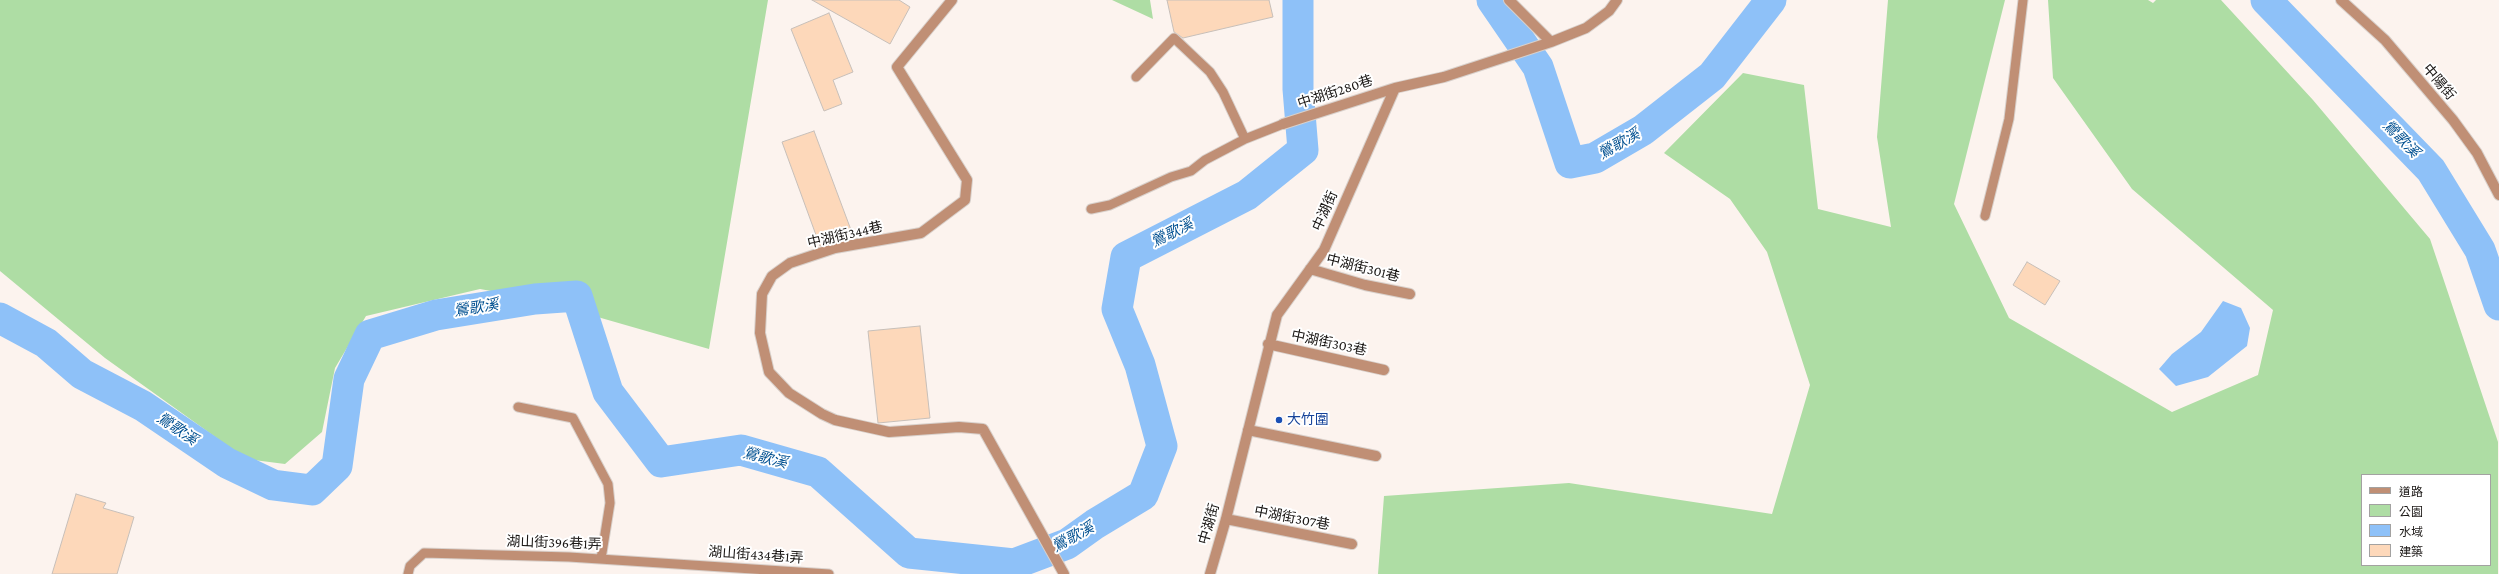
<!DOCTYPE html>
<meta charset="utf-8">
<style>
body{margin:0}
#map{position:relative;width:2499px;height:574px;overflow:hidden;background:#fcf3ee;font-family:"Crimson Pro","Noto Sans TC",serif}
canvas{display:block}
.legend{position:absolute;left:2361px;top:474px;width:130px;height:92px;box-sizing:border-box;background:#fff;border:1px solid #a3a2a1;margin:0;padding:5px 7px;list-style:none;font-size:12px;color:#1a1715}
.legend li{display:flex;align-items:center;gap:8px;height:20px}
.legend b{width:20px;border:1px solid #a3a2a1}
</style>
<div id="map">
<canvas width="2499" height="574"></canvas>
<ul class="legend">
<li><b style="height:5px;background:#c08f75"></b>道路</li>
<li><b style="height:11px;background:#aedda4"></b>公園</li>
<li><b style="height:11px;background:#8ec1f8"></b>水域</li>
<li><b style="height:11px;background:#fdd8ba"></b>建築</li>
</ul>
</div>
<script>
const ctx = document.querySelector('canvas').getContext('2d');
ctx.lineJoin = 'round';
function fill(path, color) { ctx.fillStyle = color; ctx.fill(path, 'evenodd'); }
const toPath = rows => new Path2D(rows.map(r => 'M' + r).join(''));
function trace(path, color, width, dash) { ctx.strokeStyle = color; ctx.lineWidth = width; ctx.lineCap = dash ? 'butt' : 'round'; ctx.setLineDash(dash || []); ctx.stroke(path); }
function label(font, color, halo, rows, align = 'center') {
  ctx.font = font + ' "Crimson Pro","Noto Sans TC",serif'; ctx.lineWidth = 4; ctx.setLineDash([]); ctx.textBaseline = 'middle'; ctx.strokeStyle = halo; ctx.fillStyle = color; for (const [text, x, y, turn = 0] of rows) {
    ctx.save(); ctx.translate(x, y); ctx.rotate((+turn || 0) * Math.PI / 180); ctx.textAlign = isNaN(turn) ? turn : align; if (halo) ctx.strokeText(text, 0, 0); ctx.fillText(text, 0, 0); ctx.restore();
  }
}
fill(toPath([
 [0,0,768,0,709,349,535,299,480,289,366,316,335,368,322,432,285,464,246,459,105,358,0,271],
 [1112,0,1150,0,1153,19],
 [1888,0,2005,0,1954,204,2009,318,2172,412,2258,375,2273,310,2132,189,2053,78,2048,0,2148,0,2153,3,2156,0,2221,0,2313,100,2430,239,2498,442,2498,574,1378,574,1384,496,1569,483,1772,514,1810,385,1767,252,1730,199,1664,153,1743,73,1804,85,1818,209,1891,227,1877,137],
 [2362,475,2490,475,2490,565,2362,565]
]), '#aedda4');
fill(toPath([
 [2223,301,2241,308,2250,328,2247,346,2208,377,2176,386,2159,369,2172,354,2201,332]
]), '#8ec1f8');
trace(toPath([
 [1492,0,1538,67,1570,163,1595,158,1643,130,1712,76,1771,0],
 [2266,0,2431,170,2480,250,2499,305],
 [0,318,46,343,82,374,143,406,227,463,273,485,312,490,337,466,349,379,370,335,436,315,535,299,577,296,608,392,661,462,741,450,818,472,909,553,1014,564,1067,544,1095,524,1143,495,1162,446,1140,365,1117,309,1126,257,1247,195,1303,150,1298,89,1298,0]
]), '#8ec1f8', 31);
const building = toPath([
 [812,0,899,0,910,7,890,44,812,0],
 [1167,0,1269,0,1273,17,1183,38,1174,32,1167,0],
 [829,13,853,72,833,80,842,104,824,111,791,29,829,13],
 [814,131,854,238,820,246,782,142,814,131],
 [2027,262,2060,281,2045,305,2013,285,2027,262],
 [920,326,930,418,878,423,868,331,920,326],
 [76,494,106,503,103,508,134,517,117,574,52,574,76,494]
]);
fill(building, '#fdd8ba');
trace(building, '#c7bfb9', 1);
const lane = toPath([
 [1245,139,1283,124],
 [1091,209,1110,205,1171,177,1191,171,1205,160,1245,139,1223,92,1210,72,1174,38,1136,77],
 [1985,216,2009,119,2023,0],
 [518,407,573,418,608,484,610,503,601,559],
 [408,574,410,566,424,553,569,557,829,574]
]);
const street = toPath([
 [952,0,897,67,967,180,965,200,921,233,835,248,790,263,772,276,762,294,760,333,769,372,789,393,822,414,835,420,889,432,959,427,983,429,1064,574],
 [1509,0,1551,42],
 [2341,0,2385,40,2453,120,2477,153,2499,195],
 [1283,124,1395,88],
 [1310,269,1365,285,1410,294],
 [1268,344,1384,370],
 [1248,430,1376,456],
 [1226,519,1352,544],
 [1210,574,1226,519,1277,315,1324,250,1395,88,1444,77,1551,42,1586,28,1609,11,1617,0]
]);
trace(lane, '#d8d0cb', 11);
trace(street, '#d8d0cb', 12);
trace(lane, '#c08f75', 9);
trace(street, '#c08f75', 10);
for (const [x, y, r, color] of [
 [1279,420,4,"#1a4fb4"]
]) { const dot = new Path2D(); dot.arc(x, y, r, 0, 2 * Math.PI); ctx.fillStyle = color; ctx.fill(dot); trace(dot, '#fff', 1.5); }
label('14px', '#1a1715', '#fff', [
 ["中陽街",2439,82,50],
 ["中湖街280巷",1335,92,-18],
 ["中湖街",1325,211,-66],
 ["中湖街344巷",845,235,-13],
 ["中湖街301巷",1363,268,14],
 ["中湖街303巷",1329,343,12],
 ["中湖街307巷",1292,518,11],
 ["中湖街",1209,524,-74],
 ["湖山街396巷1弄",554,543,2],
 ["湖山街434巷1弄",756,555,4]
]);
label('14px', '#164399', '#fff', [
 ["大竹圍",1287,420]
], 'left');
label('italic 15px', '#005091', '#fff', [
 ["鶯歌溪",2401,139,46],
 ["鶯歌溪",1619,144,-30],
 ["鶯歌溪",1172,233,-27],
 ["鶯歌溪",476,308,-9],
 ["鶯歌溪",177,429,34],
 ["鶯歌溪",765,458,14],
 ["鶯歌溪",1073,537,-29]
]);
</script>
